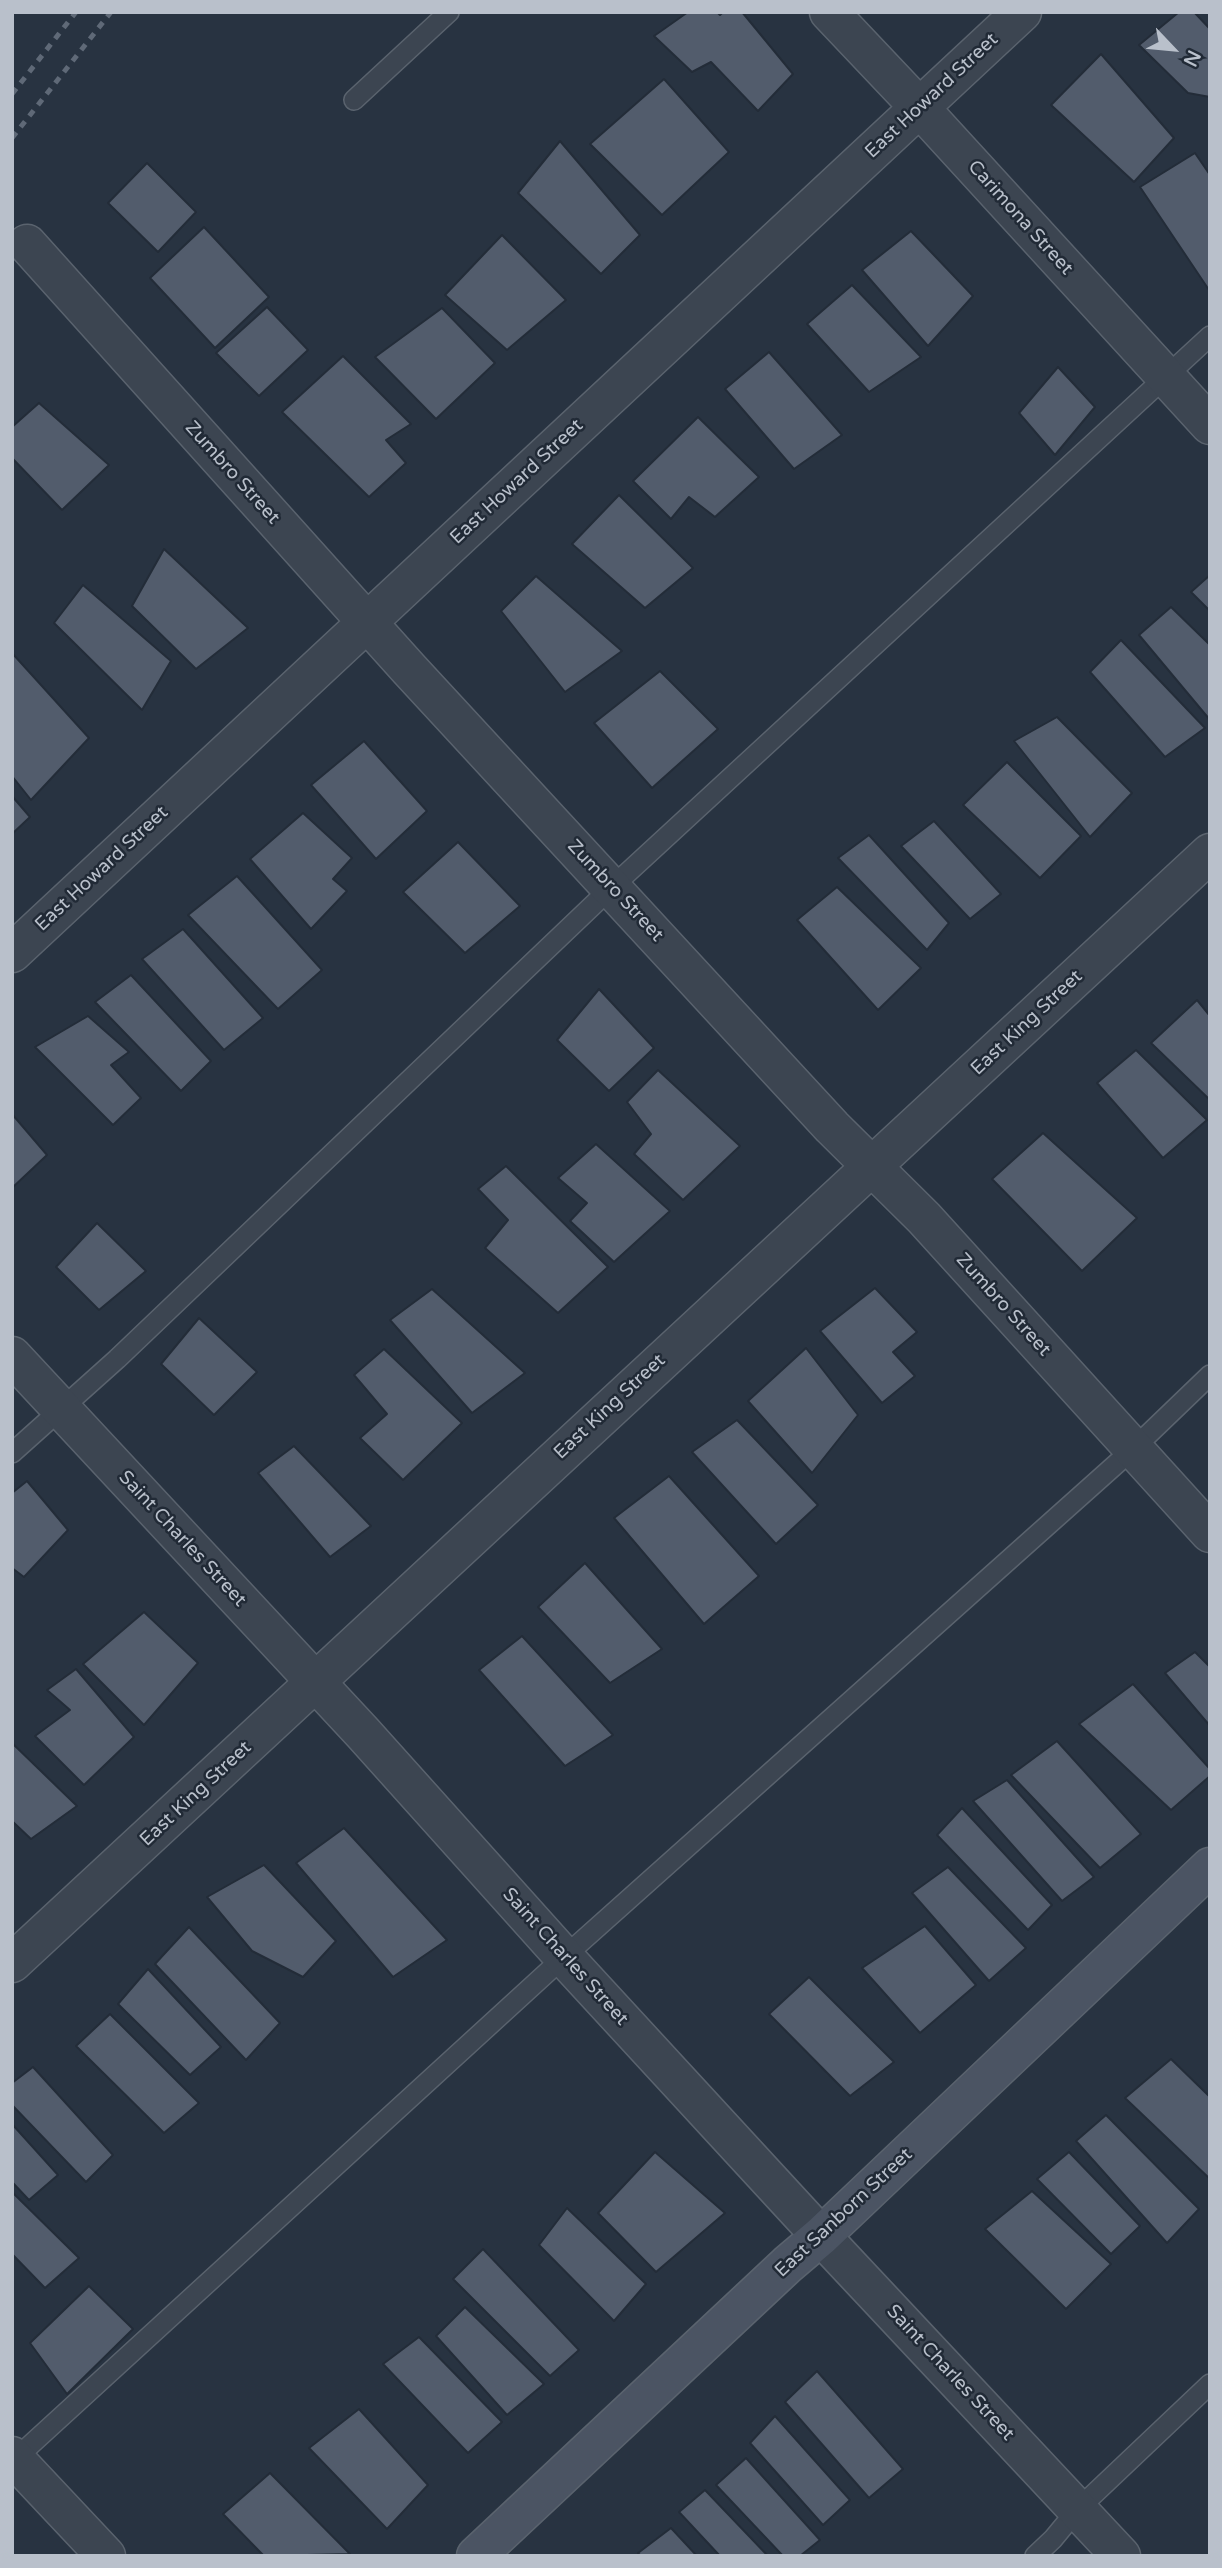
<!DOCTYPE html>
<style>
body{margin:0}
#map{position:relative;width:1222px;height:2568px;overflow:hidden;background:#283341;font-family:"Varela Round",sans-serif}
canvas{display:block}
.frame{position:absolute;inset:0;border:14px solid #b9c0cb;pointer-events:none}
.north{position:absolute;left:1138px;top:14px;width:70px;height:70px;-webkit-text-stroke:5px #212a36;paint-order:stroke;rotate:116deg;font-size:19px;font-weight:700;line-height:28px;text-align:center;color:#b9c0cb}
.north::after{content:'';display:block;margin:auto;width:24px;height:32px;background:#b9c0cb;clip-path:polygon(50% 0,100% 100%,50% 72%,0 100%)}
</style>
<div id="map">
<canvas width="1222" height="2568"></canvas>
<div class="frame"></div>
<div class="north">N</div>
</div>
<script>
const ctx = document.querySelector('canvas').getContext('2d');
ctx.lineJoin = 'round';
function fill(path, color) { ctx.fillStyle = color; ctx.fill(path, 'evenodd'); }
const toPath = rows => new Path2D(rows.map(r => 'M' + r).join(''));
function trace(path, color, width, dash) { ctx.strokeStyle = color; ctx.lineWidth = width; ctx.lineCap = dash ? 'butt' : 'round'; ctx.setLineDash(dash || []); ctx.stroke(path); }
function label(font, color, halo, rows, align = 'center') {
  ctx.font = font + ' "Varela Round",sans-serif'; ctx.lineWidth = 5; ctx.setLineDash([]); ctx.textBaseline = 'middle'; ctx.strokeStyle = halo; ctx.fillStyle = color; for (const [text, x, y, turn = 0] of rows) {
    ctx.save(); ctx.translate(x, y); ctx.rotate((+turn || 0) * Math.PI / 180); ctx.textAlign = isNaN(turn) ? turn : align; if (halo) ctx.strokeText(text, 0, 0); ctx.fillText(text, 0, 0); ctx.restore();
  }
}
const building = toPath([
 [688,12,717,12,720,15,723,12,742,12,793,74,758,111,711,62,692,72,654,36,688,12],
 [1179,12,1194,12,1210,29,1210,97,1188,93,1139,45,1179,12],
 [1101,54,1174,138,1134,182,1051,105,1101,54],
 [664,79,729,152,662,215,590,144,664,79],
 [560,141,640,235,601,274,518,193,560,141],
 [1195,153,1210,175,1209,290,1140,187,1195,153],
 [147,163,196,212,158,252,108,203,147,163],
 [204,227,269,297,215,348,150,278,204,227],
 [911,231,973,296,928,346,862,270,911,231],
 [502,235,566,300,507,350,445,295,502,235],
 [852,285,921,357,869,392,807,324,852,285],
 [267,307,308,350,259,396,216,353,267,307],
 [442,308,495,363,436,419,375,357,442,308],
 [769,352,842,435,794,469,725,389,769,352],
 [343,356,411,424,386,440,406,463,369,497,282,412,343,356],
 [1058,367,1095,407,1055,455,1019,413,1058,367],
 [39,403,109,465,62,510,12,458,12,427,39,403],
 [698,417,759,477,715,517,689,497,671,519,633,481,698,417],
 [619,495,693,568,645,608,572,544,619,495],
 [164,549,248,628,196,669,132,606,164,549],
 [1210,575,1210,611,1191,592,1210,575],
 [536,576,622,651,565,692,501,611,536,576],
 [83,585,171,661,142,710,54,623,83,585],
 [1171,607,1210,645,1210,720,1139,635,1171,607],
 [1121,640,1205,728,1165,757,1090,672,1121,640],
 [12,653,89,738,31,800,12,776,12,653],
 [660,671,718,729,652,788,594,723,660,671],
 [1057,717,1132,793,1090,837,1014,741,1057,717],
 [364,741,427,811,376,859,311,785,364,741],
 [1007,762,1081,836,1040,878,963,805,1007,762],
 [12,796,30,817,12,834,12,796],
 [303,813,352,858,333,879,347,891,311,929,250,859,303,813],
 [934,821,1001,894,970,919,901,846,934,821],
 [869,835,949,923,927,950,838,858,869,835],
 [458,842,520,906,465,953,403,892,458,842],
 [237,876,322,970,278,1009,188,915,237,876],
 [837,887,921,968,878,1010,797,920,837,887],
 [183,929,263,1018,224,1050,142,959,183,929],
 [131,975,211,1061,181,1091,95,1002,131,975],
 [599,989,654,1048,609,1091,557,1040,599,989],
 [1197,1000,1210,1016,1210,1100,1151,1043,1197,1000],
 [88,1016,129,1052,111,1065,141,1098,113,1125,35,1047,88,1016],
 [1136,1050,1207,1120,1163,1158,1097,1083,1136,1050],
 [658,1070,740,1146,683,1200,634,1154,651,1134,627,1102,658,1070],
 [12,1114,47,1155,12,1188,12,1114],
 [1043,1133,1137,1218,1082,1271,992,1179,1043,1133],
 [596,1144,670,1211,614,1262,570,1221,587,1203,558,1178,596,1144],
 [506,1166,608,1267,558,1313,485,1248,508,1220,478,1189,506,1166],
 [97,1223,146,1271,99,1310,56,1267,97,1223],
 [875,1288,917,1332,893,1352,915,1376,882,1403,820,1331,875,1288],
 [432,1289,525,1373,472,1413,390,1320,432,1289],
 [199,1318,257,1372,214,1415,161,1364,199,1318],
 [806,1348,858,1415,812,1473,748,1401,806,1348],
 [384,1349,462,1423,403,1480,360,1438,387,1414,354,1375,384,1349],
 [737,1420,818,1505,776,1544,692,1452,737,1420],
 [294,1446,371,1526,330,1557,258,1473,294,1446],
 [669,1476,759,1576,704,1624,614,1518,669,1476],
 [27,1481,68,1530,24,1577,12,1568,12,1493,27,1481],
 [585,1563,662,1649,610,1683,538,1607,585,1563],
 [144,1612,198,1663,144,1725,83,1664,144,1612],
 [522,1636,613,1735,565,1766,479,1670,522,1636],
 [1195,1652,1210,1667,1210,1726,1165,1673,1195,1652],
 [76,1669,134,1737,84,1785,35,1736,70,1710,47,1690,76,1669],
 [1133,1684,1210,1769,1210,1776,1171,1810,1079,1724,1133,1684],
 [1057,1741,1141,1834,1100,1868,1011,1775,1057,1741],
 [12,1743,77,1806,31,1839,12,1821,12,1743],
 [1007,1780,1094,1877,1062,1901,973,1801,1007,1780],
 [962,1808,1052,1905,1028,1930,937,1835,962,1808],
 [344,1828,447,1940,393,1977,296,1863,344,1828],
 [264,1865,336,1941,303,1977,252,1951,207,1897,264,1865],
 [948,1867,1026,1948,989,1981,912,1893,948,1867],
 [925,1926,976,1985,920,2033,862,1968,925,1926],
 [189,1927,280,2023,246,2060,155,1964,189,1927],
 [148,1969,221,2047,190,2075,118,2004,148,1969],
 [809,1977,894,2062,850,2096,769,2014,809,1977],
 [110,2014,199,2103,164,2133,76,2046,110,2014],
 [1171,2059,1210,2097,1210,2179,1125,2098,1171,2059],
 [33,2067,113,2155,86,2182,12,2105,12,2083,33,2067],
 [1106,2115,1199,2209,1167,2243,1076,2141,1106,2115],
 [12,2124,58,2175,29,2200,12,2182,12,2124],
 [655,2152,725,2213,656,2272,598,2213,655,2152],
 [1069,2152,1140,2226,1111,2254,1037,2179,1069,2152],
 [1032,2191,1111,2264,1066,2309,985,2229,1032,2191],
 [12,2192,79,2258,45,2288,12,2254,12,2192],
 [567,2208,646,2284,614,2321,539,2245,567,2208],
 [483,2249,579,2350,550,2376,453,2279,483,2249],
 [89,2286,133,2329,67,2394,30,2343,89,2286],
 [465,2307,544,2384,507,2415,436,2336,465,2307],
 [419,2337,502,2422,468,2453,383,2364,419,2337],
 [817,2371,903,2469,869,2498,785,2402,817,2371],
 [359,2409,428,2485,387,2529,309,2448,359,2409],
 [775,2416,850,2500,823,2525,750,2443,775,2416],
 [746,2458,820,2540,800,2556,783,2556,716,2485,746,2458],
 [270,2473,350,2554,264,2556,223,2514,270,2473],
 [705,2490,768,2556,720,2556,679,2512,705,2490],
 [671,2528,697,2556,641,2556,638,2553,671,2528]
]);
fill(building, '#525c6c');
trace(building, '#232c38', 2);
const lane = toPath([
 [354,100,449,12],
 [12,1453,117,1359,612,887,1210,336],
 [15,2459,564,1957,1133,1449,1210,1375],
 [1035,2556,1053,2539,1077,2510,1210,2384]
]);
const street = toPath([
 [829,12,919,107,1210,425],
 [27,244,409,669,832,1127,924,1218,1210,1533],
 [12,953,1022,12],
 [12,1356,363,1733,564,1957,821,2236,1121,2556],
 [12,1963,1210,853],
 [12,2456,106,2556]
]);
const secondary = toPath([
 [476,2556,788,2264,821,2236,1210,1867]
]);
trace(lane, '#5a636e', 22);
trace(street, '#5a636e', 41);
trace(secondary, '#5a636e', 41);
trace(lane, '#3c4551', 19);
trace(street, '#3c4551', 38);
trace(secondary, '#4b5463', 38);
trace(toPath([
 [12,94,76,12],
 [12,138,111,12]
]), '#5f6977', 5, [7, 7]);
label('19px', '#b9c0cb', '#212a36', [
 ["East Howard Street",932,96,-43],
 ["Carimona Street",1020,218,48],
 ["Zumbro Street",232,473,48],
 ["East Howard Street",517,482,-43],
 ["East Howard Street",102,869,-43],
 ["Zumbro Street",615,891,47],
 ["East King Street",1027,1023,-43],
 ["Zumbro Street",1003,1305,48],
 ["East King Street",610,1407,-43],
 ["Saint Charles Street",182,1539,47],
 ["East King Street",196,1794,-43],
 ["Saint Charles Street",565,1957,48],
 ["East Sanborn Street",844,2213,-43],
 ["Saint Charles Street",950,2373,47]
]);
</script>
